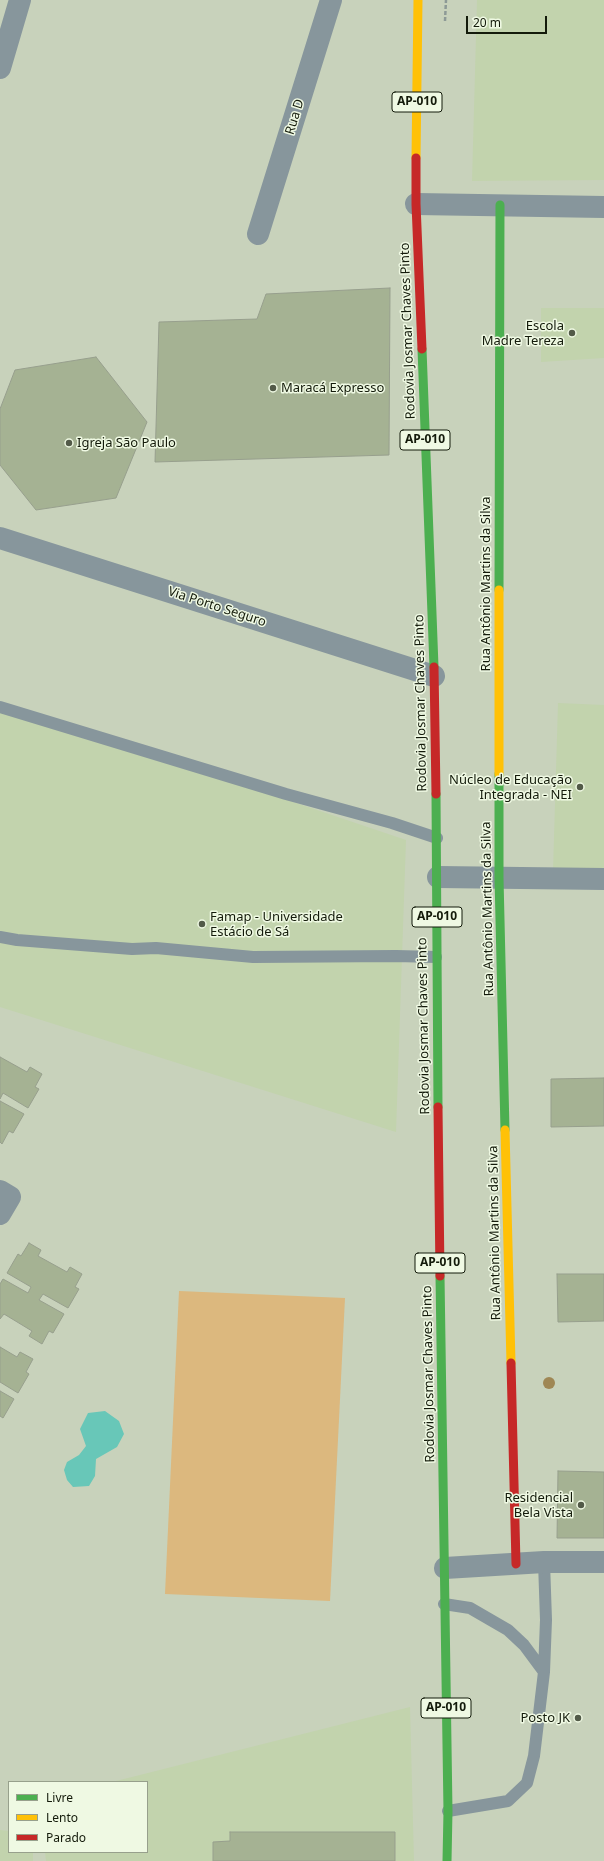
<!DOCTYPE html>
<meta charset="utf-8">
<style>
body{margin:0}
#map{position:relative;width:604px;height:1861px;overflow:hidden;background:#c8d2bb;font-family:"Noto Sans",sans-serif}
canvas{display:block}
.legend{position:absolute;left:8px;top:1781px;width:140px;height:72px;box-sizing:border-box;background:#eff9e3;border:1px solid #97a08c;margin:0;padding:5px 7px;list-style:none;font-size:12px;color:#131a0a}
.legend li{display:flex;align-items:center;gap:8px;height:20px}
.legend b{width:20px;border:1px solid #97a08c}
.scale{position:absolute;left:466px;top:16px;width:81px;height:18px;box-sizing:border-box;border:2px solid #131a0a;border-top:0;padding-left:5px;font-size:12px;line-height:14px;white-space:nowrap;color:#131a0a;-webkit-text-stroke:3px #eff9e3;paint-order:stroke}
</style>
<div id="map">
<canvas width="604" height="1861"></canvas>
<ul class="legend">
<li><b style="height:5px;background:#4caf50"></b>Livre</li>
<li><b style="height:5px;background:#ffc107"></b>Lento</li>
<li><b style="height:5px;background:#c62828"></b>Parado</li>
</ul>
<div class="scale">20 m</div>
</div>
<script>
const ctx = document.querySelector('canvas').getContext('2d');
ctx.lineJoin = 'round';
function fill(path, color) { ctx.fillStyle = color; ctx.fill(path, 'evenodd'); }
const toPath = rows => new Path2D(rows.map(r => 'M' + r).join(''));
function trace(path, color, width, dash) { ctx.strokeStyle = color; ctx.lineWidth = width; ctx.lineCap = dash ? 'butt' : 'round'; ctx.setLineDash(dash || []); ctx.stroke(path); }
function label(font, color, halo, rows, align = 'center') {
  ctx.font = font + ' "Noto Sans",sans-serif'; ctx.lineWidth = 3; ctx.setLineDash([]); ctx.textBaseline = 'middle'; ctx.strokeStyle = halo; ctx.fillStyle = color; for (const [text, x, y, turn = 0] of rows) {
    ctx.save(); ctx.translate(x, y); ctx.rotate((+turn || 0) * Math.PI / 180); ctx.textAlign = isNaN(turn) ? turn : align; if (halo) ctx.strokeText(text, 0, 0); ctx.fillText(text, 0, 0); ctx.restore();
  }
}
fill(toPath([
 [477,0,604,0,604,180,472,181],
 [541,308,604,308,604,358,541,362],
 [0,703,406,840,396,1132,0,1007],
 [558,703,604,705,604,869,553,871],
 [410,1707,414,1861,46,1861,45,1852,147,1852,147,1782,112,1782],
 [0,1830,9,1831,9,1852,33,1852,33,1861,0,1861]
]), '#c2d3ad');
fill(toPath([
 [179,1291,345,1298,330,1601,165,1594]
]), '#dcb87e');
fill(toPath([
 [105,1411,119,1421,124,1434,117,1447,96,1459,95,1476,89,1486,73,1487,67,1480,64,1470,67,1462,79,1455,86,1446,80,1429,88,1413]
]), '#68c7b8');
const building = toPath([
 [390,288,389,455,155,462,159,322,257,319,266,294,390,288],
 [96,357,147,422,116,498,36,510,0,465,0,409,15,370,96,357],
 [0,1057,27,1072,30,1067,42,1074,35,1087,39,1089,28,1108,3,1093,0,1099,0,1057],
 [604,1078,604,1126,551,1127,551,1079,604,1078],
 [0,1101,24,1114,13,1133,9,1131,2,1144,0,1142,0,1101],
 [29,1243,41,1250,38,1256,67,1272,70,1267,82,1274,75,1287,79,1289,68,1308,43,1294,39,1300,64,1314,53,1333,49,1331,42,1344,29,1336,32,1331,4,1314,0,1319,0,1284,3,1279,28,1293,31,1287,7,1273,18,1254,21,1256,29,1243],
 [557,1274,604,1274,604,1321,558,1322,557,1274],
 [0,1347,17,1357,20,1352,33,1359,26,1372,29,1374,18,1393,0,1382,0,1347],
 [0,1391,14,1399,3,1418,0,1416,0,1391],
 [558,1471,604,1472,604,1538,557,1538,558,1471],
 [230,1832,395,1832,395,1861,213,1861,213,1842,230,1841,230,1832]
]);
fill(building, '#a5b293');
trace(building, '#979f8d', 1);
trace(toPath([
 [445,21,446,0]
]), '#8d9a96', 2.5, [4, 2]);
trace(toPath([
 [0,707,286,794,392,823,437,838],
 [0,937,17,940,132,949,156,948,253,957,396,956,436,957],
 [444,1604,470,1608,508,1630,524,1645,544,1672],
 [448,1811,508,1801,527,1783,534,1756,544,1672,546,1620,544,1562]
]), '#87969c', 12);
trace(toPath([
 [0,68,20,0],
 [416,204,604,207],
 [258,234,331,0],
 [0,538,434,676],
 [438,877,604,879],
 [0,1191,10,1197,0,1214],
 [445,1568,544,1562,604,1562]
]), '#87969c', 22);
trace(toPath([
 [422,349,434,667],
 [499,590,500,205],
 [499,774,499,878,505,1130],
 [436,794,438,1107],
 [440,1276,448,1811,447,1861]
]), '#4caf50', 9);
trace(toPath([
 [416,158,418,0],
 [499,774,499,590],
 [505,1130,511,1363]
]), '#ffc107', 9);
trace(toPath([
 [416,158,416,204,422,349],
 [434,667,436,794],
 [438,1107,440,1276],
 [511,1363,516,1564]
]), '#c62828', 9);
ctx.fillStyle = '#9f8754';
for (const [x, y] of [
 [549,1383]
]) { ctx.beginPath(); ctx.arc(x, y, 6, 0, 2 * Math.PI); ctx.fill(); }
for (const [x, y, r, color] of [
 [572,333,4,"#525a48"],
 [273,388,4,"#525a48"],
 [69,443,4,"#525a48"],
 [580,787,4,"#525a48"],
 [202,924,4,"#525a48"],
 [581,1505,4,"#525a48"],
 [578,1718,4,"#525a48"]
]) { const dot = new Path2D(); dot.arc(x, y, r, 0, 2 * Math.PI); ctx.fillStyle = color; ctx.fill(dot); trace(dot, '#eff9e3', 1.5); }
for (const [x, y, w] of [
 [417,102,50],
 [425,440,50],
 [437,917,50],
 [440,1263,50],
 [446,1708,50]
]) { const box = new Path2D(); box.roundRect(x - w / 2, y - 10, w, 20, 3); ctx.fillStyle = '#eff9e3'; ctx.fill(box); trace(box, '#131a0a', 1); }
label('bold 12px', '#131a0a', null, [
 ["AP-010",417,102],
 ["AP-010",425,440],
 ["AP-010",437,917],
 ["AP-010",440,1263],
 ["AP-010",446,1708]
]);
label('13px', '#131a0a', '#eff9e3', [
 ["Rua D",295,117,-73],
 ["Rodovia Josmar Chaves Pinto",408,331,-92],
 ["Rua Antônio Martins da Silva",486,584,-90],
 ["Via Porto Seguro",217,607,18],
 ["Rodovia Josmar Chaves Pinto",421,703,-91],
 ["Rua Antônio Martins da Silva",488,909,-91],
 ["Rodovia Josmar Chaves Pinto",424,1026,-91],
 ["Rua Antônio Martins da Silva",495,1233,-91],
 ["Rodovia Josmar Chaves Pinto",429,1374,-91]
]);
label('13px', '#131a0a', '#eff9e3', [
 ["Escola",564,326],
 ["Madre Tereza",564,341],
 ["Maracá Expresso",281,388,"left"],
 ["Igreja São Paulo",77,443,"left"],
 ["Núcleo de Educação",572,780],
 ["Integrada - NEI",572,795],
 ["Famap - Universidade",210,917,"left"],
 ["Estácio de Sá",210,932,"left"],
 ["Residencial",573,1498],
 ["Bela Vista",573,1513],
 ["Posto JK",570,1718]
], 'right');
</script>
